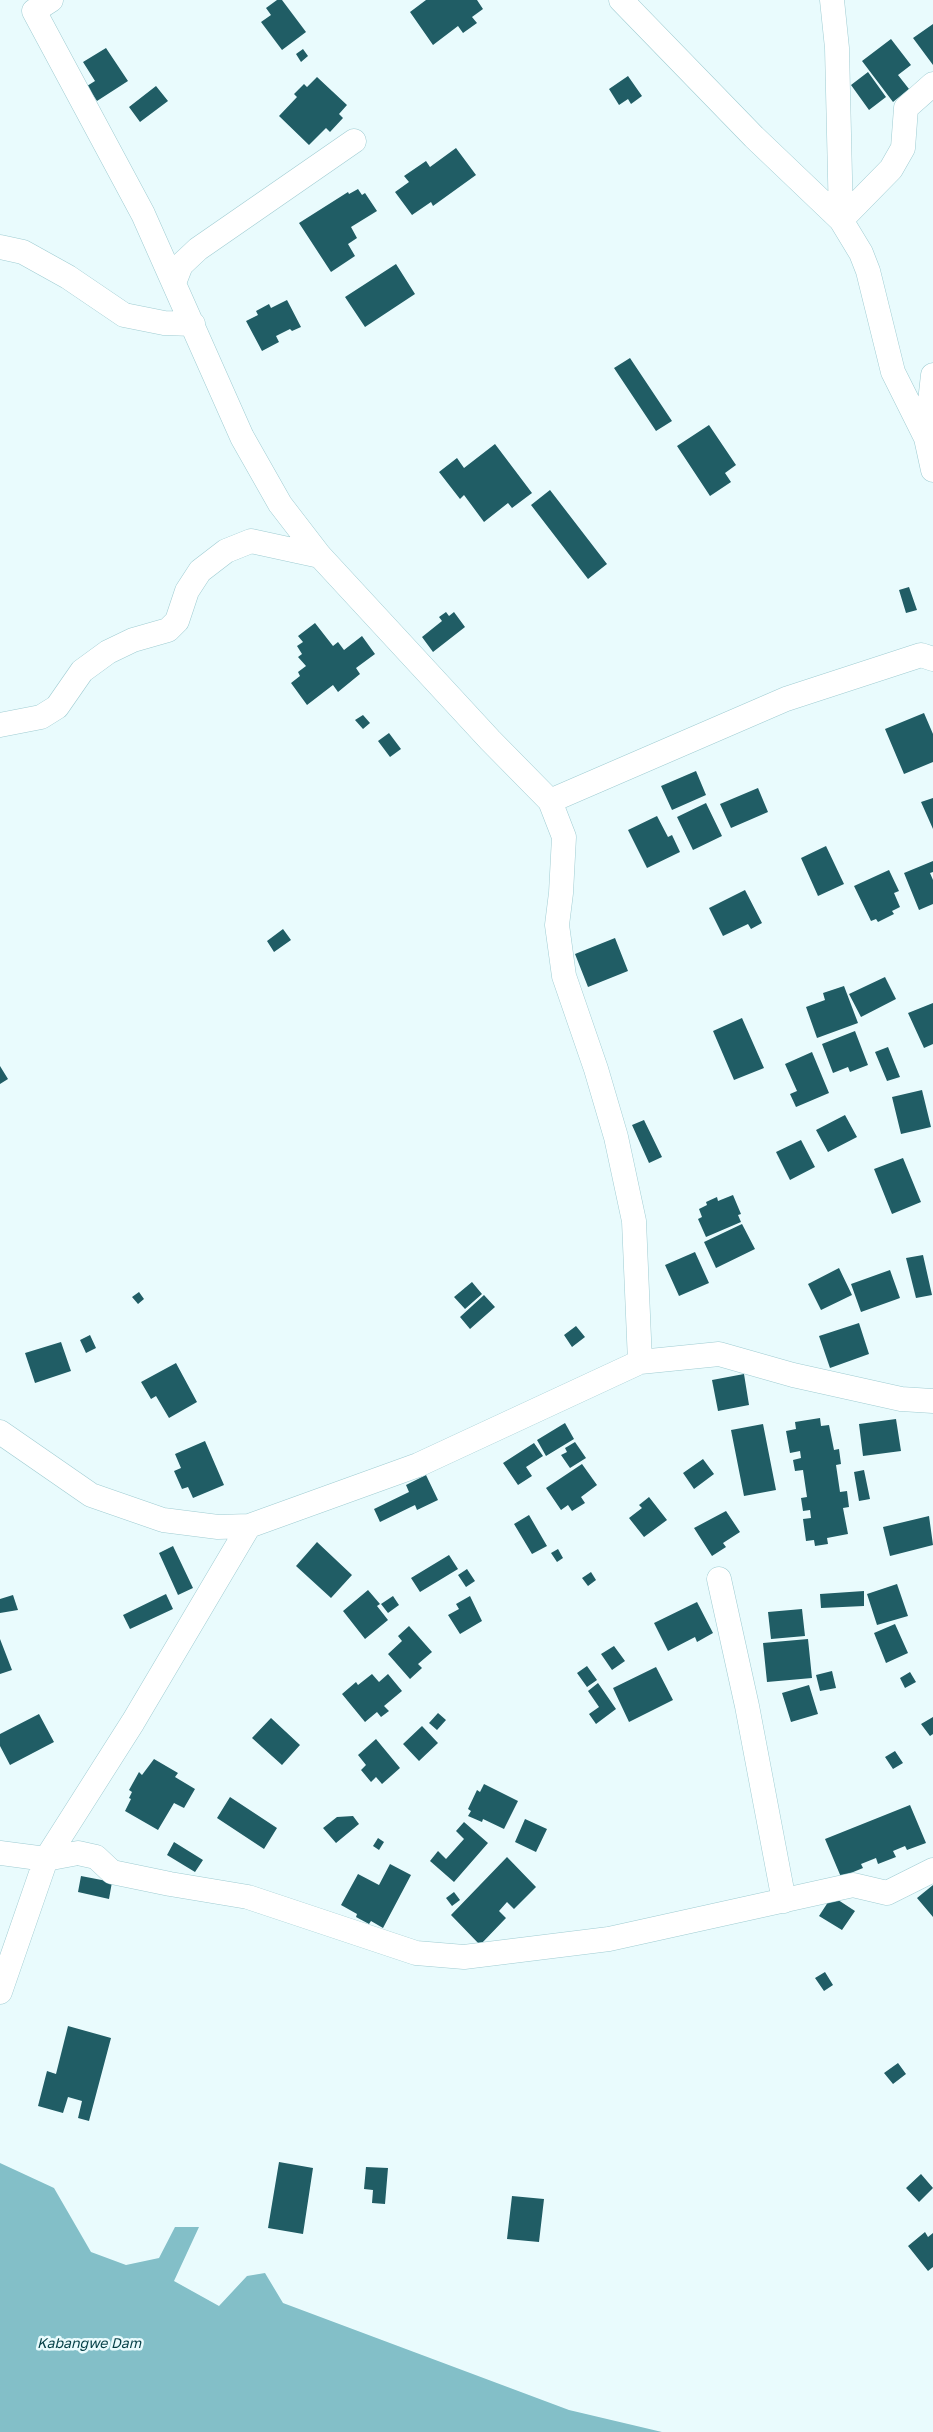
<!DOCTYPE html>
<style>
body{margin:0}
canvas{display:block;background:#e9fbfd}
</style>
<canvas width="933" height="2432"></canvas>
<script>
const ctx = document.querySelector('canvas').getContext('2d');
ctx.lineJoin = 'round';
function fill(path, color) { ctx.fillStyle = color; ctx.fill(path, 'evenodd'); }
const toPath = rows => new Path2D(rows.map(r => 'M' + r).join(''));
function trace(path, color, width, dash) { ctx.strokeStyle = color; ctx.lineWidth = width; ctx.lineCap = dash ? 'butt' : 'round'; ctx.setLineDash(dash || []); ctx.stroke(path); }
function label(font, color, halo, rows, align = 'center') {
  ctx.font = font + ' "Golos Text",sans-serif'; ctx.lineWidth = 5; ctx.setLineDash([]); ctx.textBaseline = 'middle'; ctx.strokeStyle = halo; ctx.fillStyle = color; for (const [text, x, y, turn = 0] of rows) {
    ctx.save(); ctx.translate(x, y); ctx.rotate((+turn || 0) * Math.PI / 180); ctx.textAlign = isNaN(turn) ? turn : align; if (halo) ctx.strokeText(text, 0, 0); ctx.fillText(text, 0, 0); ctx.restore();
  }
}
fill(toPath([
 [0,2163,54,2188,91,2252,126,2265,159,2258,175,2227,199,2227,174,2281,219,2306,247,2276,265,2273,283,2303,569,2410,662,2432,0,2432]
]), '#83bfc8');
fill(toPath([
 [277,0,282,0,306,32,282,50,261,22,271,15,266,8],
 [426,0,477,0,483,9,472,17,477,23,463,33,458,26,433,45,410,12],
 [933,24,933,65,913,38],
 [891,39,911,65,898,75,909,89,893,102,862,61],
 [106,48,128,81,97,101,87,86,95,81,83,62],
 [303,49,308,56,301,62,296,54],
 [868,72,886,97,869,110,851,85],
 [628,76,642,96,631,104,628,99,619,105,609,89],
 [317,77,347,105,339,114,343,118,330,132,326,128,309,145,279,116,297,97,294,94,304,84,307,87],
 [156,86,168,101,140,122,129,107],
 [456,148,476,175,433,206,431,202,412,215,395,192,409,182,404,176,426,161,430,167],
 [358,189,362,195,365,193,377,211,351,227,357,238,348,244,355,256,331,272,299,223,348,192,349,194],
 [396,264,415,294,365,327,345,297],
 [287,300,301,327,292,331,290,329,276,336,279,342,262,351,246,321,258,315,256,311,269,304,271,308],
 [630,358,672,421,656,431,614,368],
 [709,425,736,465,725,473,731,482,710,496,677,446],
 [495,444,532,493,512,508,508,503,484,522,464,495,460,499,439,472,457,458,464,468],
 [550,490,607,564,588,579,531,505],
 [909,587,917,610,906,613,899,590],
 [446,612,449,616,454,612,465,627,433,652,422,637,442,621,439,617],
 [315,623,333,646,338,642,344,650,362,636,375,654,356,668,360,674,338,692,333,685,307,705,291,683,300,676,298,672,306,666,298,657,302,654,297,646,303,642,298,636],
 [924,713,933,734,933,762,904,774,885,729],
 [363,715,370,723,363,729,355,720],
 [389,733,401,749,390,757,378,741],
 [696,771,706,795,672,810,661,786],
 [758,788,768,812,731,828,720,804],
 [933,798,933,829,921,802],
 [706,803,722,836,693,850,677,817],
 [657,816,668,837,672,835,680,852,647,868,628,830],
 [826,846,844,884,818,896,801,858],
 [933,861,933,872,930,873,933,880,933,904,919,910,904,873],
 [889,870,899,891,894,893,900,907,892,911,894,914,878,922,876,919,871,921,854,886],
 [745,890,762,923,751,929,748,924,723,936,709,908],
 [283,929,291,940,274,952,267,941],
 [615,938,628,971,588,987,575,954],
 [885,977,896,999,861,1017,849,994],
 [844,986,858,1023,817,1038,806,1007,825,1000,823,993],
 [933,1003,933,1044,924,1048,908,1013],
 [742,1018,764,1068,734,1080,713,1031],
 [855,1031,868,1065,850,1072,848,1067,833,1073,822,1044],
 [888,1047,900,1077,887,1081,875,1052],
 [812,1052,829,1093,796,1107,790,1094,797,1091,785,1064],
 [0,1066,8,1079,0,1084],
 [922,1090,931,1127,901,1134,892,1097],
 [845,1115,857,1137,828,1152,816,1130],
 [644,1120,662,1157,649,1163,632,1125],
 [801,1140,815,1167,790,1180,776,1152],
 [903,1158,921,1202,892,1214,874,1169],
 [733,1195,741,1214,738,1215,741,1222,706,1237,698,1219,702,1217,699,1209,707,1205,706,1202,717,1197,718,1201],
 [742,1224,755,1249,716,1268,704,1242],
 [695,1252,709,1283,679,1296,665,1265],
 [923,1255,932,1295,916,1298,906,1258],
 [839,1268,852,1295,821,1310,808,1284],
 [890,1270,900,1298,861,1312,851,1284],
 [472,1282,482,1294,465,1309,454,1297],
 [139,1292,144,1299,138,1304,132,1297],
 [484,1295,495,1307,470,1329,460,1317],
 [859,1323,869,1354,830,1368,819,1336],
 [576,1326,585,1337,572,1347,564,1335],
 [90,1335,96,1348,86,1353,80,1340],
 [61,1342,71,1371,35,1383,25,1353],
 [176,1363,197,1402,169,1418,156,1396,151,1399,141,1382],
 [744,1374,749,1405,718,1411,712,1380],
 [820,1418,821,1426,829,1425,834,1450,839,1449,841,1464,836,1465,840,1492,847,1491,849,1507,843,1508,848,1534,827,1538,828,1544,815,1546,814,1540,806,1541,803,1519,811,1518,810,1510,803,1511,801,1498,807,1497,803,1470,795,1471,793,1460,801,1458,800,1451,790,1453,786,1431,796,1429,795,1422],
 [896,1419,901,1451,863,1456,859,1424],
 [565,1423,574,1439,546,1456,537,1440],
 [763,1424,776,1490,744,1496,731,1430],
 [205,1441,224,1485,193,1498,188,1487,182,1489,174,1471,181,1468,175,1454],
 [575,1442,586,1458,570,1468,561,1455,567,1452,565,1448],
 [534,1443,543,1456,526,1467,532,1476,518,1485,503,1463],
 [703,1459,714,1474,694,1489,683,1473],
 [582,1464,597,1485,581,1497,585,1503,572,1511,568,1505,561,1510,546,1488],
 [864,1470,870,1499,859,1501,854,1472],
 [426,1475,438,1500,417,1510,415,1505,380,1522,374,1509,409,1492,406,1485],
 [649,1497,667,1520,644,1537,629,1518,642,1508,639,1505],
 [726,1511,740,1532,723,1543,726,1547,712,1556,694,1528],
 [529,1515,547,1546,532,1554,514,1524],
 [929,1516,933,1545,890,1556,883,1527],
 [317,1542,352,1575,331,1598,296,1566],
 [173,1546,193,1588,178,1595,159,1553],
 [558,1549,563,1558,557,1562,551,1553],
 [449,1555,458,1569,420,1592,411,1578],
 [467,1569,475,1581,466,1587,458,1575],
 [591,1572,596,1580,588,1586,582,1578],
 [897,1584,908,1616,877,1625,867,1594],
 [368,1590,380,1604,377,1606,388,1620,365,1639,343,1611],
 [864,1591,864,1606,821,1608,820,1594],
 [166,1594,173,1609,130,1629,123,1615],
 [13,1595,18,1610,0,1613,0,1599],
 [393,1596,399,1605,388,1613,381,1604],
 [470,1596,482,1621,460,1634,448,1615,459,1609,456,1604],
 [697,1602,713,1633,697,1642,695,1637,668,1651,654,1623],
 [802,1609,805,1636,771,1639,768,1612],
 [895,1624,908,1653,886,1663,874,1633],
 [409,1626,432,1652,418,1664,422,1668,410,1679,388,1654,402,1641,398,1636],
 [0,1639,12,1670,0,1674],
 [808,1639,812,1678,767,1682,763,1643],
 [614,1646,625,1661,612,1670,601,1654],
 [587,1666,597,1680,587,1687,577,1673],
 [656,1667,673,1700,629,1722,613,1688],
 [832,1671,836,1688,820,1691,816,1675],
 [910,1672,916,1682,905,1688,900,1678],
 [372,1674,379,1682,388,1674,402,1691,384,1706,389,1711,381,1717,377,1712,365,1722,342,1694,356,1682,358,1685],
 [598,1683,616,1709,596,1724,589,1714,599,1707,588,1691],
 [809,1685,818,1714,791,1722,782,1693],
 [438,1713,446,1720,437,1730,429,1723],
 [39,1714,54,1742,10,1765,0,1746,0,1734],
 [933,1717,933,1734,930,1736,921,1724],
 [271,1718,300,1745,282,1765,252,1738],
 [422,1726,438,1743,419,1761,403,1744],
 [376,1739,400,1768,382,1784,376,1777,371,1782,361,1770,366,1765,358,1755],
 [895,1751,903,1763,893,1769,885,1757],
 [154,1759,178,1773,175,1777,195,1789,184,1808,174,1803,158,1830,125,1811,131,1799,129,1798,132,1792,129,1790,139,1772,142,1775],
 [484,1784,518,1801,504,1829,483,1819,482,1822,468,1816,471,1811,468,1809,477,1790,480,1792],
 [230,1797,277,1828,264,1849,217,1818],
 [910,1805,926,1843,907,1850,905,1846,893,1851,896,1857,878,1864,876,1858,861,1864,863,1868,841,1877,825,1839],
 [353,1816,359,1824,336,1843,323,1828,337,1817],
 [525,1819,547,1829,536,1852,515,1842],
 [464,1822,488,1843,454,1882,430,1861,438,1851,446,1859,464,1839,456,1831],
 [378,1838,384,1842,379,1850,373,1846],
 [174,1842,203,1860,195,1872,167,1855],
 [507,1857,536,1887,514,1909,507,1902,499,1911,506,1918,480,1945,451,1915],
 [390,1864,411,1875,383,1928,371,1921,369,1924,356,1917,357,1914,341,1905,358,1874,379,1885],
 [81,1876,112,1882,109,1899,78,1892],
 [933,1885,933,1917,917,1898],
 [454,1892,460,1900,452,1906,446,1898],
 [832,1896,855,1911,842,1930,819,1916],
 [825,1972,833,1985,824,1991,815,1978],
 [68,2026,111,2038,89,2121,78,2118,82,2101,68,2097,63,2113,38,2106,47,2071,56,2074],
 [898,2063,906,2074,893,2084,884,2073],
 [279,2162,313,2168,303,2234,268,2228],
 [366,2167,388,2168,385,2204,372,2203,373,2190,364,2189],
 [921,2174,933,2188,919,2202,906,2188],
 [512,2196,544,2199,539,2242,507,2239],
 [925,2232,928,2237,933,2233,933,2267,928,2271,908,2246]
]), '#205d65');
const minor = toPath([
 [51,0,34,11,143,214,242,437,280,504,320,556,490,740,550,801,564,837,561,893,557,925,564,976,596,1069,616,1137,634,1221,640,1362],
 [621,0,754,137,841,220,861,253,868,271,893,372,926,438,933,470],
 [832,0,837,48,841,220],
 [841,220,891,169,903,148,906,108,933,84],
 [0,247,23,252,68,277,124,315,164,323,193,324],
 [174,283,181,265,198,249,354,141],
 [926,438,933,375],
 [0,725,41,717,57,707,82,671,108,652,133,640,168,630,177,621,187,591,200,571,226,551,251,541,320,556],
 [550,801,786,699,921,655,933,659],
 [0,1432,91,1495,163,1520,218,1527,249,1526,418,1465,640,1362,719,1354,793,1375,901,1399,933,1401],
 [719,1579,747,1706,784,1901],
 [0,1853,46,1859,78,1853,96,1857,112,1872,170,1884,248,1897,416,1953,464,1957,609,1939,853,1885,887,1893,933,1870],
 [0,1992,46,1859,133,1722,249,1526]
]);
trace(minor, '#9fccd2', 25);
trace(minor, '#fff', 24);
label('italic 14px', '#043f46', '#e9fbfd', [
 ["Kabangwe Dam",89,2344]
]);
</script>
